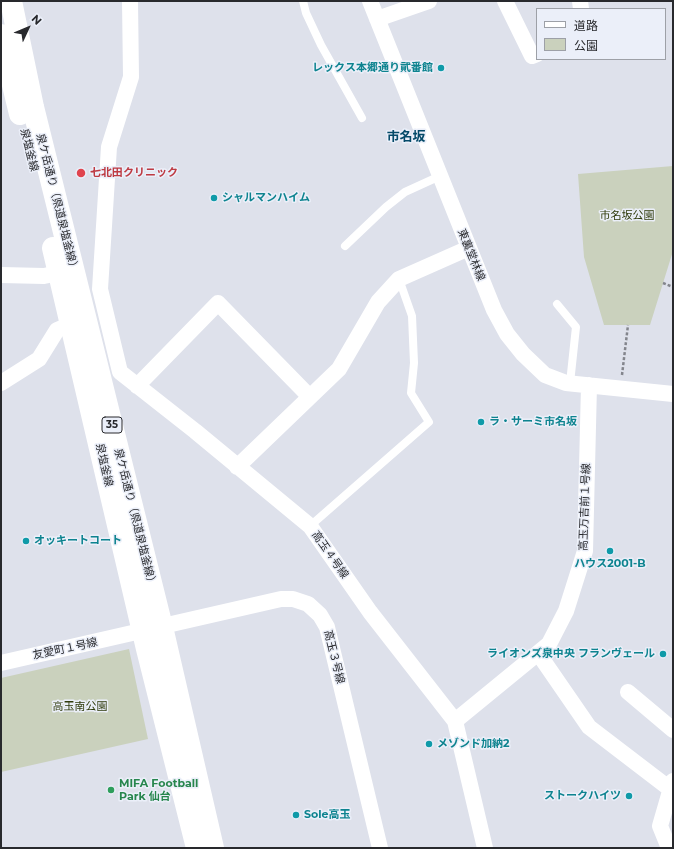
<!DOCTYPE html>
<meta charset="utf-8">
<style>
body{margin:0}
#map{position:relative;width:674px;height:849px;overflow:hidden;background:#dee1eb;font-family:Montserrat,"Noto Sans JP",sans-serif}
canvas{display:block}
.frame{position:absolute;inset:0;border:2px solid #28292d;pointer-events:none}
.legend{position:absolute;left:536px;top:8px;width:130px;height:52px;box-sizing:border-box;background:#ebeff9;border:1px solid #9da0a7;margin:0;padding:5px 7px;list-style:none;font-size:12px;color:#28292d}
.legend li{display:flex;align-items:center;gap:8px;height:20px}
.legend b{width:20px;border:1px solid #9da0a7}
.north{position:absolute;left:8px;top:8px;width:40px;height:40px;-webkit-text-stroke:3px #ebeff9;paint-order:stroke;rotate:46deg;font-size:11px;font-weight:700;line-height:16px;text-align:center;color:#28292d}
.north::after{content:'';display:block;margin:auto;width:14px;height:18px;background:#28292d;clip-path:polygon(50% 0,100% 100%,50% 72%,0 100%)}
</style>
<div id="map">
<canvas width="674" height="849"></canvas>
<div class="frame"></div>
<ul class="legend">
<li><b style="height:5px;background:#fff"></b>道路</li>
<li><b style="height:11px;background:#cad1bd"></b>公園</li>
</ul>
<div class="north">N</div>
</div>
<script>
const ctx = document.querySelector('canvas').getContext('2d');
ctx.lineJoin = 'round';
function fill(path, color) { ctx.fillStyle = color; ctx.fill(path, 'evenodd'); }
const toPath = rows => new Path2D(rows.map(r => 'M' + r).join(''));
function trace(path, color, width, dash) { ctx.strokeStyle = color; ctx.lineWidth = width; ctx.lineCap = dash ? 'butt' : 'round'; ctx.setLineDash(dash || []); ctx.stroke(path); }
function label(font, color, halo, rows, align = 'center') {
  ctx.font = font + ' Montserrat,"Noto Sans JP",sans-serif'; ctx.lineWidth = 3; ctx.setLineDash([]); ctx.textBaseline = 'middle'; ctx.strokeStyle = halo; ctx.fillStyle = color; for (const [text, x, y, turn = 0] of rows) {
    ctx.save(); ctx.translate(x, y); ctx.rotate((+turn || 0) * Math.PI / 180); ctx.textAlign = isNaN(turn) ? turn : align; if (halo) ctx.strokeText(text, 0, 0); ctx.fillText(text, 0, 0); ctx.restore();
  }
}
fill(toPath([
 [673,166,673,251,650,325,604,325,584,257,578,174],
 [129,649,148,739,1,772,1,678]
]), '#cad1bd');
trace(toPath([
 [663,283,673,287],
 [622,375,628,325]
]), '#83858c', 2.5, [3, 2]);
trace(toPath([
 [303,1,306,13,321,45,362,118],
 [345,246,386,207,405,192,440,176],
 [557,304,576,327,570,383],
 [310,526,429,422,411,393,414,363,412,316,399,279]
]), '#fff', 8);
trace(toPath([
 [130,1,131,77,109,147,100,289,120,372,195,431,310,526,370,612,455,721,485,848],
 [370,1,494,310,507,334,523,354,545,375,566,383,673,394],
 [505,1,532,56,537,54],
 [580,1,581,9],
 [377,19,429,1],
 [1,275,44,276,58,273],
 [1,383,39,359,57,330,71,324],
 [137,386,218,303,309,396],
 [237,467,339,369,378,302,399,279,469,248],
 [538,653,589,727,670,789],
 [1,663,281,599,293,599,308,604,320,615,327,627,380,848],
 [628,692,673,730],
 [455,721,549,644,566,611,585,551,589,385],
 [669,848,660,826,673,781]
]), '#fff', 16);
trace(toPath([
 [11,1,33,107,162,627,213,848],
 [1,35,20,114],
 [53,248,147,649,197,848]
]), '#fff', 22);
for (const [x, y, r, color] of [
 [441,68,4,"#0f9aa8"],
 [81,173,5,"#e0444e"],
 [214,198,4,"#0f9aa8"],
 [481,422,4,"#0f9aa8"],
 [26,541,4,"#0f9aa8"],
 [610,551,4,"#0f9aa8"],
 [663,654,4,"#0f9aa8"],
 [429,744,4,"#0f9aa8"],
 [111,790,4,"#2e9e5b"],
 [629,796,4,"#0f9aa8"],
 [296,815,4,"#0f9aa8"]
]) { const dot = new Path2D(); dot.arc(x, y, r, 0, 2 * Math.PI); ctx.fillStyle = color; ctx.fill(dot); trace(dot, '#ebeff9', 1.5); }
for (const [x, y, w] of [
 [112,425,20]
]) { const box = new Path2D(); box.roundRect(x - w / 2, y - 8, w, 16, 3); ctx.fillStyle = '#ebeff9'; ctx.fill(box); trace(box, '#28292d', 1); }
label('bold 10px', '#28292d', null, [
 ["35",112,425]
]);
label('bold 11px', '#0d838f', '#ebeff9', [
 ["レックス本郷通り貮番館",433,68,"right"],
 ["シャルマンハイム",222,198],
 ["ラ・サーミ市名坂",489,422],
 ["オッキートコート",34,541],
 ["ハウス2001-B",610,564,"center"],
 ["ライオンズ泉中央 フランヴェール",655,654,"right"],
 ["メゾンド加納2",437,744],
 ["ストークハイツ",621,796,"right"],
 ["Sole高玉",304,815]
], 'left');
label('11px', '#28292d', '#ebeff9', [
 ["泉塩釜線",29,150,76],
 ["泉ケ岳通り（県道泉塩釜線）",57,203,76],
 ["東裏堂林線",471,255,68],
 ["泉塩釜線",104,465,77],
 ["高玉万吉前１号線",585,507,-88],
 ["泉ケ岳通り（県道泉塩釜線）",135,518,76],
 ["高玉４号線",330,555,55],
 ["友愛町１号線",65,649,-12],
 ["高玉３号線",334,657,76]
]);
label('bold 11px', '#be3a42', '#ebeff9', [
 ["七北田クリニック",90,173]
], 'left');
label('11px', '#2f3b0b', '#ebeff9', [
 ["市名坂公園",627,216],
 ["高玉南公園",80,707]
]);
label('bold 11px', '#27864d', '#ebeff9', [
 ["MIFA Football",119,784],
 ["Park 仙台",119,797]
], 'left');
label('bold 13px', '#054a69', '#ebeff9', [
 ["市名坂",406,137]
]);
</script>
